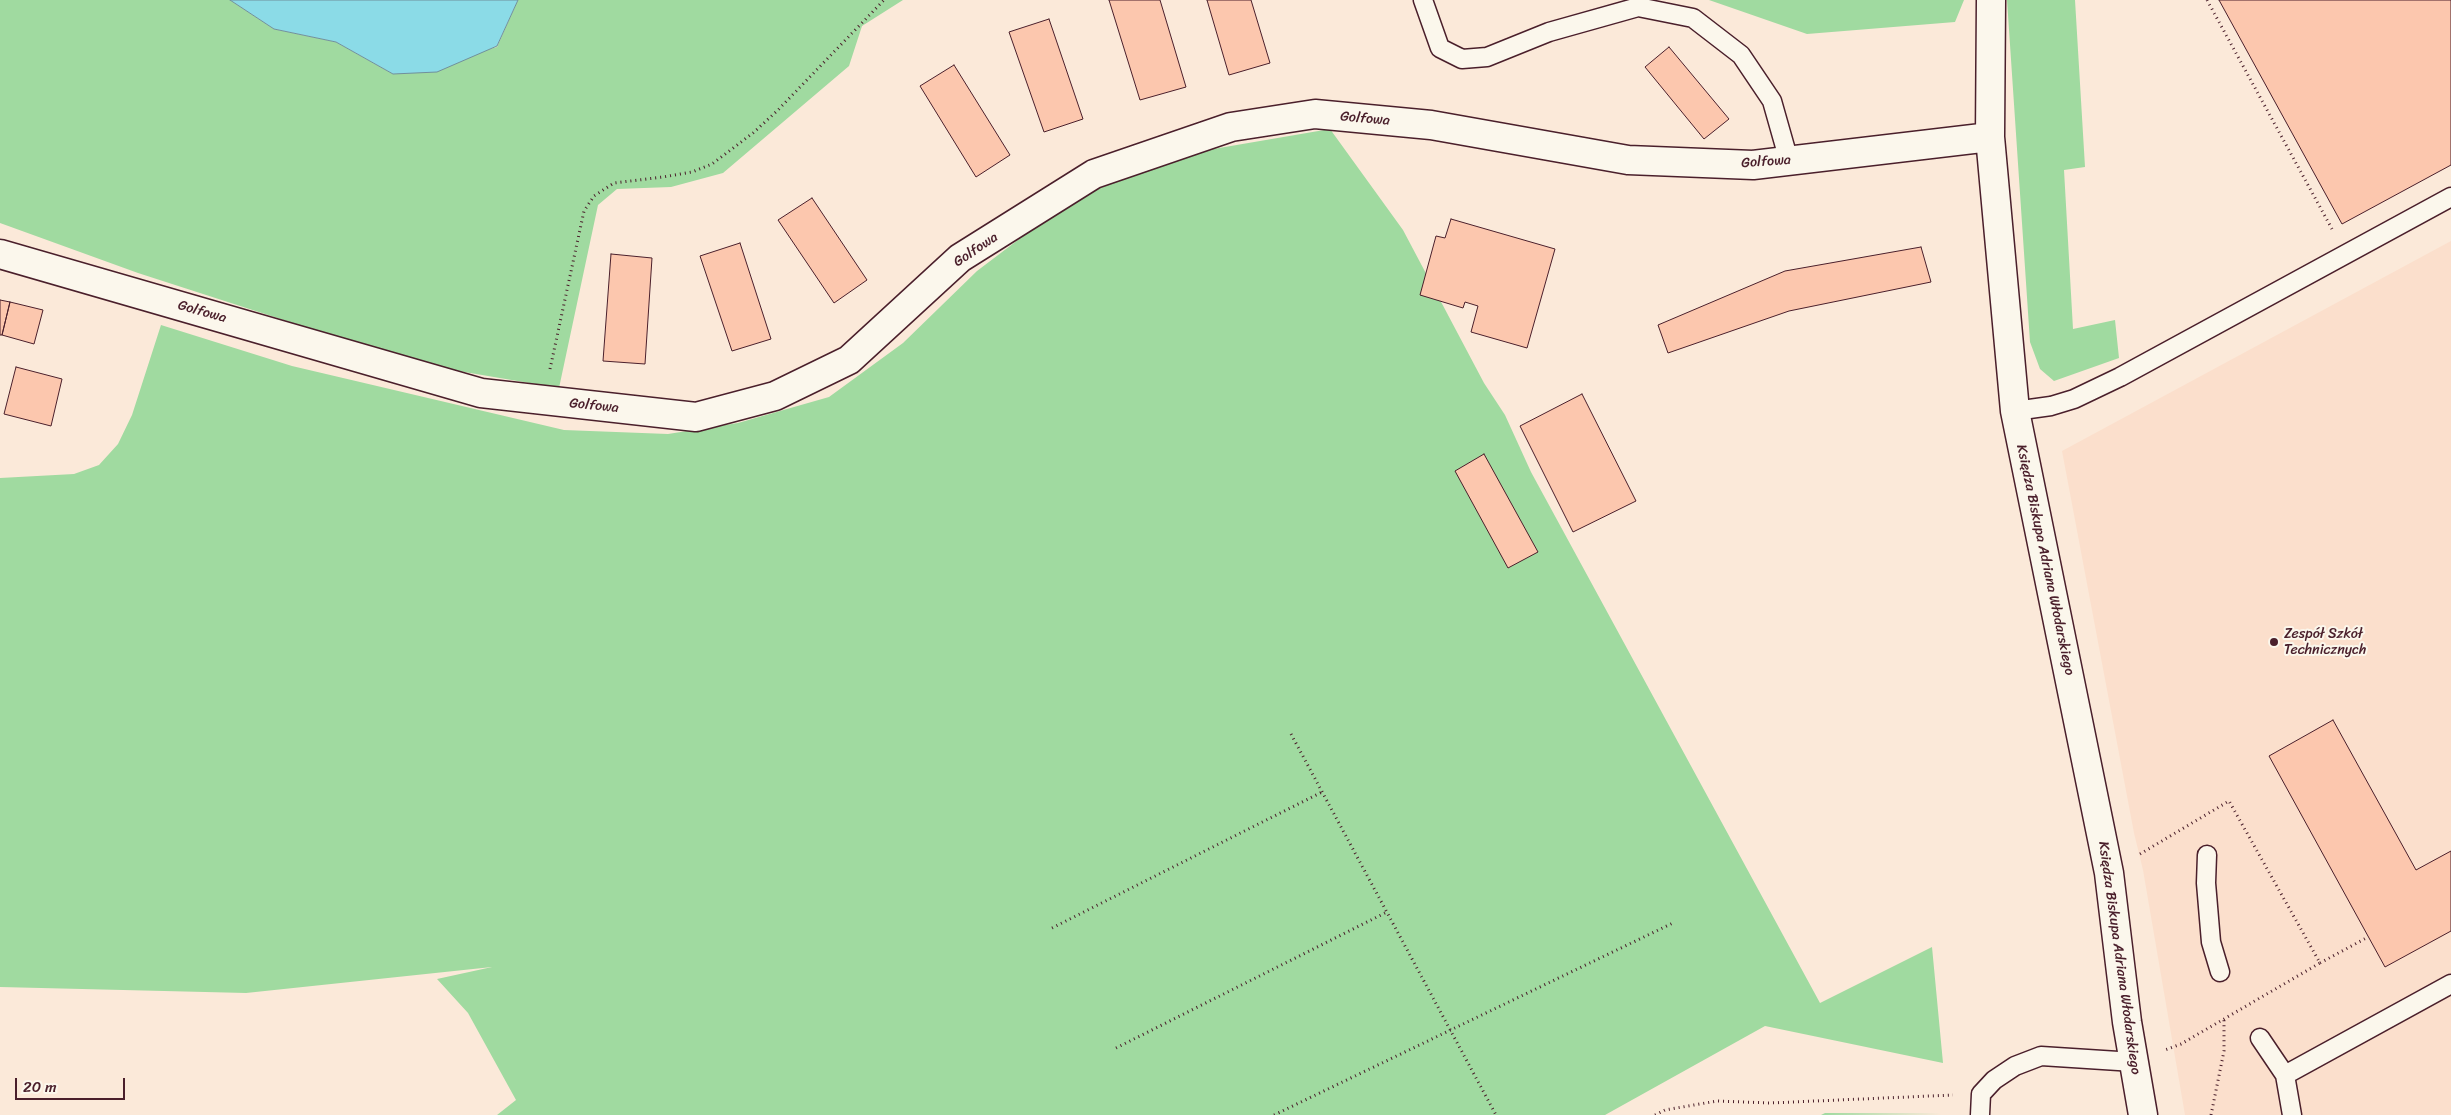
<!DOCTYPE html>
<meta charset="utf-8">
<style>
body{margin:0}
#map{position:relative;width:2451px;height:1115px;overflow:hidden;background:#fbe9d9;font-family:Sriracha,sans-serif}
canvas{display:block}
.scale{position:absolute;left:15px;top:1078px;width:110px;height:22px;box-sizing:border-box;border:2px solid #4a1f2b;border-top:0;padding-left:6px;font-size:15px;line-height:18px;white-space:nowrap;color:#4a1f2b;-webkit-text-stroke:4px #fbf7ec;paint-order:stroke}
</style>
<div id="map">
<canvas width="2451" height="1115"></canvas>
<div class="scale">20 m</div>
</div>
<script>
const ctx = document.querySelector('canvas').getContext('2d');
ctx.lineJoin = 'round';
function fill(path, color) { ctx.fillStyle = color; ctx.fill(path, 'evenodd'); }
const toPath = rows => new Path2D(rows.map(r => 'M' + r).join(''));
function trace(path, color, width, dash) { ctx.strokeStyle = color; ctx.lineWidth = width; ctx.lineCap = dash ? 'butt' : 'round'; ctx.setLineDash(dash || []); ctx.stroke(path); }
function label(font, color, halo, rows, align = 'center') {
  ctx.font = font + ' Sriracha,sans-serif'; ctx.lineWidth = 4; ctx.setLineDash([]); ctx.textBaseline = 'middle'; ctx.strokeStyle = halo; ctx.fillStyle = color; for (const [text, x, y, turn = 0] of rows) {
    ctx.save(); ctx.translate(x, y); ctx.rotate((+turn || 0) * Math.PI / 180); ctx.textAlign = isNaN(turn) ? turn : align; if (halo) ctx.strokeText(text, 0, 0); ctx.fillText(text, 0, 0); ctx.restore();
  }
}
fill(toPath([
 [2451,241,2451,1115,2185,1115,2143,870,2134,833,2062,451]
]), '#fbdfcc');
fill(toPath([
 [0,0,230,0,274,29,336,42,393,74,497,47,518,0,903,0,862,26,849,66,723,173,671,187,617,189,598,205,559,388,423,365,138,273,0,223],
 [1709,0,1964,0,1955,22,1807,34],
 [2007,0,2075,0,2085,167,2064,170,2073,329,2115,320,2119,358,2054,381,2040,369,2030,342],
 [1330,129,1403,230,1484,383,1505,415,1531,472,1820,1003,1932,947,1943,1063,1765,1026,1605,1115,497,1115,516,1100,468,1013,437,979,492,967,246,993,0,987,0,478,74,474,99,465,118,444,132,415,161,325,292,366,564,430,668,434,738,423,829,397,903,343,977,271,1072,199,1190,153],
 [1825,1113,1941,1114,1942,1114,1821,1115]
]), '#a0daa0');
const water = toPath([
 [230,0,518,0,497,46,437,72,393,74,336,42,274,29,230,0]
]);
fill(water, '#8bdbe7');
trace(water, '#71909c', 1);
const building = toPath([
 [1109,0,1160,0,1186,87,1140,100,1109,0],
 [1207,0,1251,0,1270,63,1229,75,1207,0],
 [2219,0,2451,0,2451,165,2342,224,2219,0],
 [1049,19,1083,119,1044,132,1009,32,1049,19],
 [1669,47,1729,119,1704,139,1645,67,1669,47],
 [954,65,1010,155,976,177,920,86,954,65],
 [812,198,867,280,834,303,778,220,812,198],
 [1451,219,1555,249,1527,348,1471,332,1478,306,1465,302,1463,308,1420,295,1436,236,1445,238,1451,219],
 [740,243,771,339,732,351,700,256,740,243],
 [1921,247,1931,282,1789,311,1668,353,1658,325,1785,271,1921,247],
 [611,254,652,258,645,364,603,361,611,254],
 [0,300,10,302,2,335,0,335,0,300],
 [10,302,43,310,34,344,2,335,10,302],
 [16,367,62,379,51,426,4,414,16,367],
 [1582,394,1636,501,1573,532,1520,426,1582,394],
 [1484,454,1538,552,1508,568,1455,471,1484,454],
 [2333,720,2416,870,2451,851,2451,931,2385,967,2269,756,2333,720]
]);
fill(building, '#fcc7ae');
trace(building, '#4a1f2b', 1);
const lane = toPath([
 [1423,0,1440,48,1462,59,1487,57,1549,32,1638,7,1693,18,1741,55,1772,101,1789,161],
 [2015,411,2051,406,2074,399,2120,377,2451,197],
 [2207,855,2206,883,2211,942,2220,972],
 [2260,1038,2285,1075],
 [1980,1115,1981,1094,1994,1080,2015,1066,2041,1056,2134,1062],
 [2292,1115,2285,1075,2451,984]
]);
const street = toPath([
 [1991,0,1990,137,2015,411,2109,873,2127,1022,2143,1115],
 [0,254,481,393,696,417,775,396,849,360,960,258,1094,174,1231,127,1315,114,1431,125,1628,160,1753,165,1990,137]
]);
trace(lane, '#4a1f2b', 21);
trace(street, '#4a1f2b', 31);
trace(toPath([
 [2207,0,2332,229],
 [550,369,584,211,594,196,614,183,663,177,692,172,712,164,753,133,777,111,884,0],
 [1291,734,1496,1115],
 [2140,854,2229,801,2320,963,2181,1044,2165,1050],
 [1052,928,1322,792],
 [2320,963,2368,937],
 [1116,1048,1387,912],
 [1274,1115,1675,922],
 [1655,1115,1665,1110,1717,1101,1770,1103,1953,1095],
 [2211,1115,2224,1051,2224,1020]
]), '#4a1f2b', 3, [1, 4]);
trace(lane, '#fbf7ec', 18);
trace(street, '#fbf7ec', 28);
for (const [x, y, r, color] of [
 [2274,642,5,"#4a1f2b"]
]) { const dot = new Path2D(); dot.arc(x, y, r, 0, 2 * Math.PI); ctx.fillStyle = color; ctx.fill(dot); trace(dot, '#fbf7ec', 2); }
label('14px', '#4a1f2b', '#fbf7ec', [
 ["Golfowa",1365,119,5],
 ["Golfowa",1766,162,-4],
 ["Golfowa",976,250,-34],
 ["Golfowa",202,312,16],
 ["Golfowa",594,406,6],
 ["Księdza Biskupa Adriana Włodarskiego",2045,560,78],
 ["Księdza Biskupa Adriana Włodarskiego",2119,958,82]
]);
label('14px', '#4a1f2b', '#fbf7ec', [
 ["Zespół Szkół",2284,634],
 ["Technicznych",2284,650]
], 'left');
</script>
